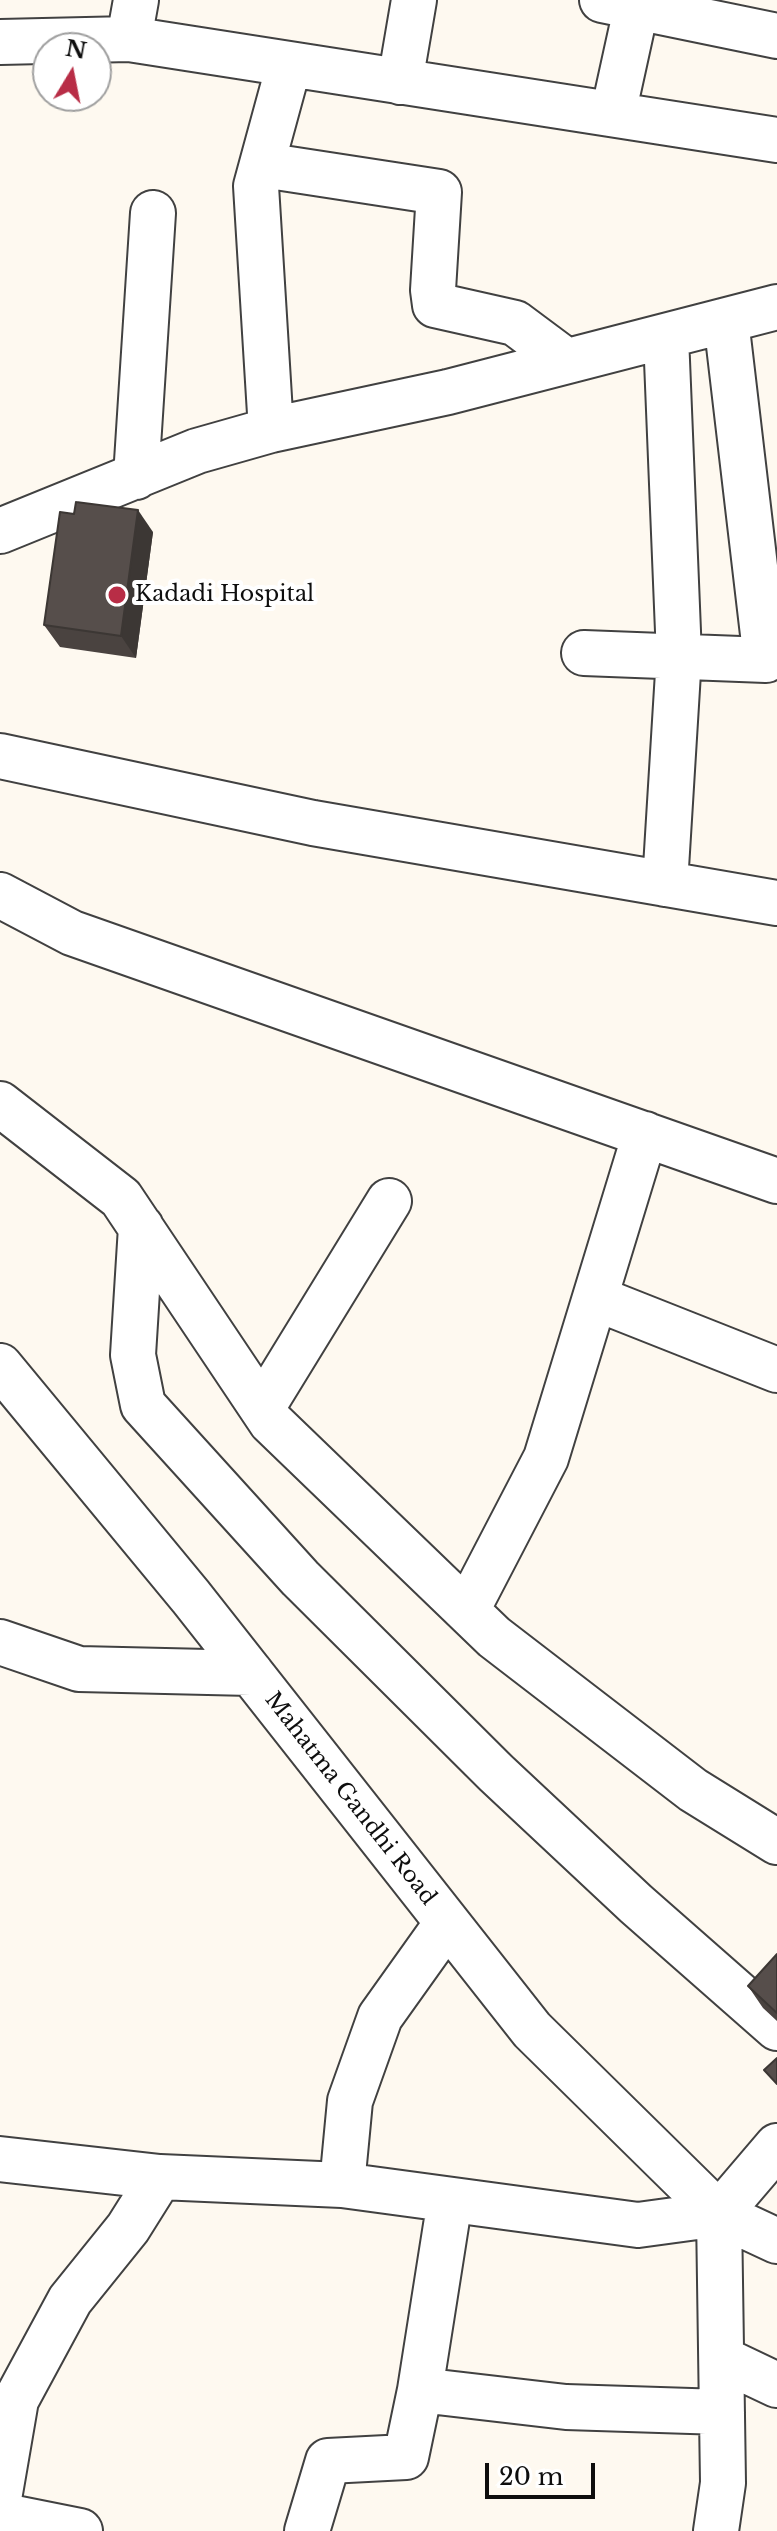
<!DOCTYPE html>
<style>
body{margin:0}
#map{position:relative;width:777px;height:2531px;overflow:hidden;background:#fef9f0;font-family:"Libre Baskerville",serif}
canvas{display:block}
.north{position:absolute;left:32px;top:32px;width:80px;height:80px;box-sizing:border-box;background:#fff;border:2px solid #9f9f9f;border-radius:50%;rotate:10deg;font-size:22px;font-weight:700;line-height:32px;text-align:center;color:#0e0e0e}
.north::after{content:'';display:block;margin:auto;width:28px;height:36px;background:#b82d46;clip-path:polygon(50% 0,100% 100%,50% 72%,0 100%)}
.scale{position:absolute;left:485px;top:2463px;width:110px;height:36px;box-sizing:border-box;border:4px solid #0e0e0e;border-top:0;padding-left:10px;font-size:24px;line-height:28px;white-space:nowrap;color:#0e0e0e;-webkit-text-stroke:6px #fff;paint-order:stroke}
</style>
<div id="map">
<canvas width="777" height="2531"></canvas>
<div class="north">N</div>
<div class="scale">20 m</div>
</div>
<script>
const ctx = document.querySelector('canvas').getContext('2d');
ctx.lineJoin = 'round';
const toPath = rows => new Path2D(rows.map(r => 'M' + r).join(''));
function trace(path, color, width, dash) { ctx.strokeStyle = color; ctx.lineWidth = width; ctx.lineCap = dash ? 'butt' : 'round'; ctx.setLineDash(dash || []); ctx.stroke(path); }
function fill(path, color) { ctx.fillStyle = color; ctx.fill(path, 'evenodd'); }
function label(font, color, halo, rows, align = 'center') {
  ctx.font = font + ' "Libre Baskerville",serif'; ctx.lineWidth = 8; ctx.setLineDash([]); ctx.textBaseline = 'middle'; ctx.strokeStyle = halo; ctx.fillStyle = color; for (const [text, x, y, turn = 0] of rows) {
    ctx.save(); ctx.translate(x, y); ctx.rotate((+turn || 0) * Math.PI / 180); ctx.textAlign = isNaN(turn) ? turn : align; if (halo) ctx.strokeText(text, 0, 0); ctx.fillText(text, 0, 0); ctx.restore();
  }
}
const minor = toPath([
 [602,0,777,36],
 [129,39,136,0],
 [0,42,129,39,777,140],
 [400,82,414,0],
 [613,114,638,0],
 [263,165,439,192,433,290,435,305,515,323,566,361],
 [271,430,256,186,289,65],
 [136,477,153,213],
 [0,531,197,451,271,430,448,392,777,307],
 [584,653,766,660,726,320],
 [0,756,313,823,777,903],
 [665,884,679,656,666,336],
 [0,895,72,933,777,1181],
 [0,1104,121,1198,271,1422,494,1637,693,1790,777,1842],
 [141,1227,133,1355,143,1405,300,1578,496,1773,636,1904,777,2028],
 [595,1298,777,1370],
 [0,1366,191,1597,532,2030,719,2214],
 [262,1408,389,1201],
 [467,1610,546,1458,645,1134],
 [0,1642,79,1669,251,1673],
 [0,2159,160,2177],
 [342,2185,638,2225,719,2214,777,2241],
 [722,2359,777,2385],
 [420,2390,566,2407,722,2412],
 [0,2493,16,2400,70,2300,128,2228,160,2177,342,2185,350,2101,380,2017,447,1923],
 [0,2515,80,2531],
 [307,2531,328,2461,406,2457,420,2390,450,2200],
 [716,2531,723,2483,719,2214,777,2146]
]);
trace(minor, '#414141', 48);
trace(minor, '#fff', 44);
fill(toPath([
 [153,532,136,658,60,647,44,625],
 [777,1954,777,2021,763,2008,748,1986]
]), '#4a4340');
fill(toPath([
 [138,510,153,532,136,658,121,636]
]), '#3c3734');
const building = toPath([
 [76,502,138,510,121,636,44,625,60,512,74,514,76,502],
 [777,1954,777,2013,748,1986,777,1954],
 [777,2058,777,2084,764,2070,777,2058]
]);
fill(building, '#564e4b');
trace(building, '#3c3734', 2);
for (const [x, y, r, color] of [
 [117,595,10,"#b82d46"]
]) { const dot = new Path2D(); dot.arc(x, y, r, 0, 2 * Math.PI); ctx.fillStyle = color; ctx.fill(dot); trace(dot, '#fff', 3); }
label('22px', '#0e0e0e', '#fff', [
 ["Kadadi Hospital",135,595]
], 'left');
label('22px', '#0e0e0e', '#fff', [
 ["Mahatma Gandhi Road",350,1799,52]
]);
</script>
